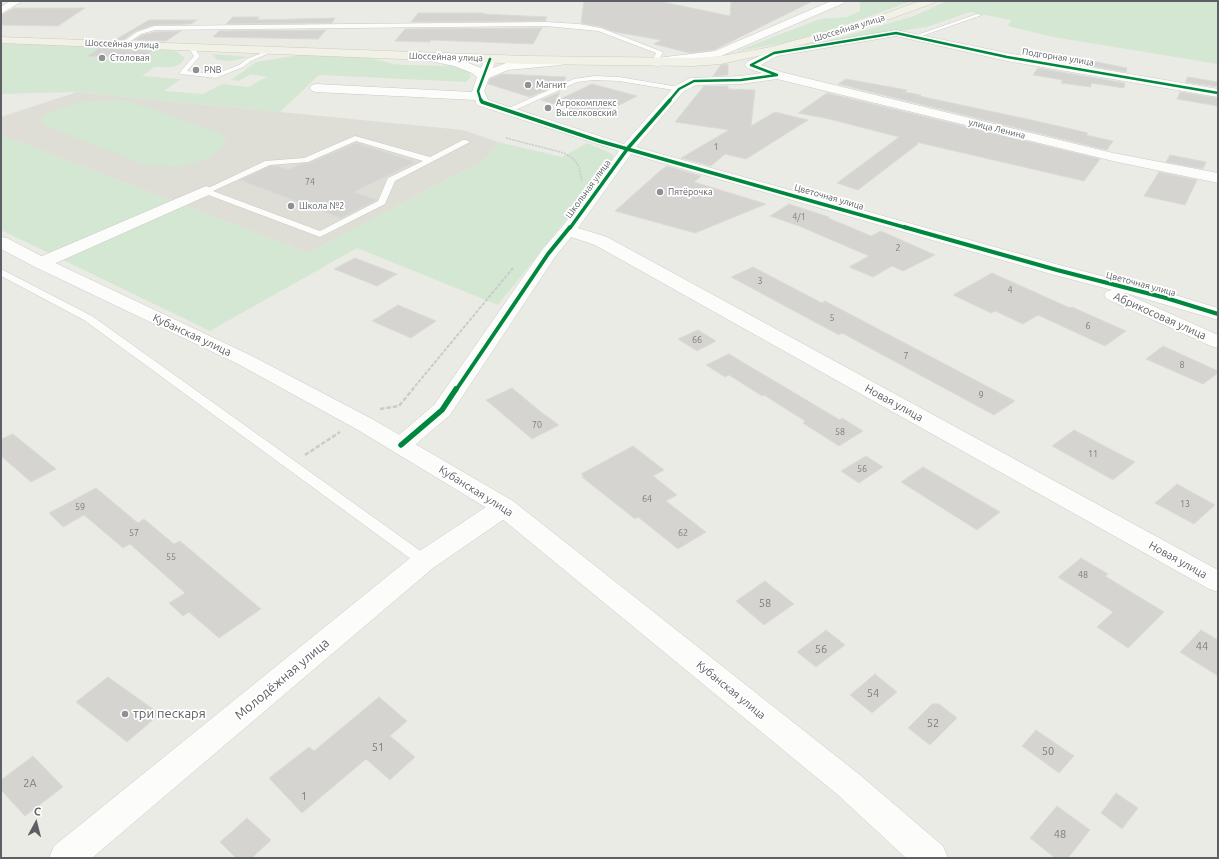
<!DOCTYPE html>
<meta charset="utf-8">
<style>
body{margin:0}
#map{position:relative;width:1219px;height:859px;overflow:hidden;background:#ebebe6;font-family:Ubuntu,sans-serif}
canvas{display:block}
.frame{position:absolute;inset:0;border:2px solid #5c5f63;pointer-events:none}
.north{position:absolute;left:16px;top:803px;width:40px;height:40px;-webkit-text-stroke:3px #fff;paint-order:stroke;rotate:7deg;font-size:11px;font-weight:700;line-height:16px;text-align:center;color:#5c5f63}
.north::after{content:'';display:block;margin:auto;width:14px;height:18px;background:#5c5f63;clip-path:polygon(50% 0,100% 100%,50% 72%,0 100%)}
</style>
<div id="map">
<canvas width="1219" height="859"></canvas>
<div class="frame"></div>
<div class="north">С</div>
</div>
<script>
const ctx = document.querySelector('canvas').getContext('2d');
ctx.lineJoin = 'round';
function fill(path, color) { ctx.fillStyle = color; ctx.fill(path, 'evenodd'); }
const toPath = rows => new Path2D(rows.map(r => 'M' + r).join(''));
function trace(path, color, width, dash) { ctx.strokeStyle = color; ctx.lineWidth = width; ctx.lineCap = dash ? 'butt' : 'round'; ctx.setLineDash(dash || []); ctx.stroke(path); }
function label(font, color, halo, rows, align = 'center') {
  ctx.font = font + ' Ubuntu,sans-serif'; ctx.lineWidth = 3.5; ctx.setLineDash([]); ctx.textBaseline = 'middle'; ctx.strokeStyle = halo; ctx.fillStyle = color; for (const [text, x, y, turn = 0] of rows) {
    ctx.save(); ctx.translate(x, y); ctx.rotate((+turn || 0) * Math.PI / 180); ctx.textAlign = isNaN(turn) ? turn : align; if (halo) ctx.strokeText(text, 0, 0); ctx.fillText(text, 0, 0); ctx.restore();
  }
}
fill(toPath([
 [77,92,463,130,498,142,486,159,308,253,1,135,1,117]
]), '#deddd6');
fill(toPath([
 [863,1,912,1,837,28,785,43,737,51,820,19,847,17,860,11,860,2],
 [947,1,1218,1,1218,64,1053,37,1008,26,1011,20,970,12,927,27,821,43,914,16],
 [1,43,158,48,176,51,185,58,180,64,173,67,154,67,142,76,181,79,164,91,203,94,222,84,248,87,267,77,251,74,238,81,231,80,256,62,306,54,368,57,393,64,404,65,455,66,469,72,471,77,466,82,319,75,280,112,77,92,1,94],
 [212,54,249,57,231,61,217,60],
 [111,100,126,100,215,131,226,138,225,145,210,157,181,167,147,165,40,124,45,115,63,107,79,103],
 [1,135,308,253,486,159,498,142,562,157,587,143,608,152,613,155,614,160,498,305,357,248,210,331,1,230]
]), '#d4e7d3');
const building = toPath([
 [584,1,658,1,730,16,731,1,813,1,714,50,690,53,654,44,661,40,615,32,601,27,581,23,584,1],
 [14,8,85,8,58,26,1,25,1,15,14,8],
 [418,13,484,13,483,14,547,17,545,21,411,22,418,13],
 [233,17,259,17,257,20,335,18,332,23,226,24,233,17],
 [149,20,197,20,191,24,154,25,136,31,123,40,115,40,149,20],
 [542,28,533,44,431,40,430,42,395,41,405,29,542,28],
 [326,30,318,39,213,37,219,31,326,30],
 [181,31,166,41,134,40,142,35,155,32,181,31],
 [100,48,152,51,141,58,87,56,100,48],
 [1047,52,1127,68,1126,72,1044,58,1047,52],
 [728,64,728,75,713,76,721,65,728,64],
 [1038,68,1125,83,1124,88,1091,83,1091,87,1061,83,1063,80,1033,75,1038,68],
 [502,74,566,77,564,82,530,97,488,84,490,79,502,74],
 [1188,77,1218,82,1218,87,1185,82,1188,77],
 [846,79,907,90,905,92,921,95,919,96,1036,121,1088,133,1086,135,1113,141,1107,150,838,84,846,79],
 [592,84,637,96,596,117,541,100,560,92,556,101,592,84],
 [704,86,728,86,728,89,755,90,751,126,775,112,808,120,746,159,725,154,711,166,681,158,729,130,675,122,704,86],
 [1180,92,1218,98,1218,106,1177,99,1180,92],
 [827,93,1100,159,1084,181,916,142,918,144,858,190,837,183,899,137,829,119,798,113,827,93],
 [356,143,415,162,354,192,377,200,341,218,240,180,270,166,277,166,288,170,301,164,309,163,356,143],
 [1170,155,1206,162,1203,169,1166,162,1170,155],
 [667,166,701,176,694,182,766,204,695,233,615,211,661,170,667,166],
 [1159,172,1197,180,1185,205,1144,196,1159,172],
 [789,204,829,217,828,218,871,236,881,231,935,255,903,271,892,266,873,277,849,267,869,256,799,226,770,216,789,204],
 [355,258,397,274,377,286,334,269,355,258],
 [753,267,822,303,825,301,1015,401,994,415,842,333,839,335,731,277,753,267],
 [992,273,1070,308,1072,307,1126,331,1105,346,1038,315,1023,324,995,311,991,313,953,295,992,273],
 [398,305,436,321,411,338,372,321,398,305],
 [698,330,716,341,697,351,678,339,698,330],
 [1163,346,1218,371,1218,373,1203,384,1146,359,1163,346],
 [729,354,840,420,842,418,863,431,839,446,803,423,805,421,764,395,762,396,729,375,725,377,706,365,729,354],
 [512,388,541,412,559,425,532,439,486,400,512,388],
 [1074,430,1135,462,1113,480,1052,446,1074,430],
 [13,434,56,469,31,482,1,456,1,439,13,434],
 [633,446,664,470,653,476,677,495,666,501,706,532,678,549,638,517,635,519,582,477,584,476,581,474,633,446],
 [866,456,883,467,859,483,841,471,866,456],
 [923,467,971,495,1000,512,977,530,901,482,923,467],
 [1177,484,1215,505,1194,524,1155,503,1177,484],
 [96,488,138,523,144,519,174,544,180,541,261,609,219,638,189,612,183,616,169,603,185,593,130,544,123,548,84,515,63,527,49,513,96,488],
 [1081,558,1108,574,1105,576,1164,612,1128,648,1097,627,1113,612,1058,577,1081,558],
 [765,581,794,604,764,625,736,601,765,581],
 [826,630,845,645,816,667,797,652,826,630],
 [1201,630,1218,640,1218,676,1180,652,1201,630],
 [875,674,897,692,872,713,850,695,875,674],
 [108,677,160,714,127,742,76,702,108,677],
 [379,697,407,721,390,736,415,757,390,780,366,759,302,813,269,778,309,747,314,751,379,697],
 [932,704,939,704,957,718,930,745,908,728,932,704],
 [1036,730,1074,756,1059,773,1022,746,1036,730],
 [33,756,63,787,25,816,1,790,1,780,33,756],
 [1116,793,1138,808,1122,829,1101,813,1116,793],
 [1057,806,1090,830,1068,858,1055,858,1030,838,1057,806],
 [247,818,271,840,252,858,236,858,220,842,247,818]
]);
fill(building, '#d5d4d1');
trace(building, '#dadad6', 1);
const service = toPath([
 [977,14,982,15,916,38,911,37,977,14],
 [546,22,579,24,601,28,663,52,658,62,655,64,652,62,656,53,598,31,546,26,155,30,141,34,125,45,120,44,137,32,154,26,546,22],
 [189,46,193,46,200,56,187,71,215,74,239,65,247,59,271,49,276,50,251,61,243,67,216,78,180,74,180,72,194,56,188,47,189,46],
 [594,76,619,77,679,87,682,89,679,91,619,81,594,80,577,82,511,112,505,112,504,110,574,79,594,76],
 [355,136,430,157,463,140,466,140,470,142,395,181,385,204,320,237,203,193,202,191,265,161,304,158,355,136],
 [356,141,423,161,388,178,378,201,320,231,213,191,270,165,308,162,356,141],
 [1,269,92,316,429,557,431,561,429,565,424,566,419,565,84,320,1,276,1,269]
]);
const minor = toPath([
 [10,1,22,1,1,14,1,7,10,1],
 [831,1,845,1,844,3,721,56,657,66,653,65,651,62,653,59,657,58,715,51,831,1],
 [896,30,1007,53,1218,89,1218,97,1007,61,896,36,777,56,761,65,781,72,1113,153,1218,173,1218,183,1113,161,777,79,741,84,696,85,683,92,636,147,1063,266,1172,294,1218,308,1218,320,1122,292,1218,335,1218,348,1211,346,1107,299,1104,295,1107,291,1112,290,1051,274,631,154,578,228,607,237,1218,570,1218,592,1209,589,595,245,571,237,555,257,450,415,409,450,401,452,393,450,390,445,393,440,434,405,542,250,562,227,619,151,477,105,475,100,316,92,312,91,310,88,312,85,316,84,472,92,477,77,472,73,454,66,416,58,414,56,416,54,420,52,461,60,481,68,486,57,490,55,494,57,496,59,493,68,506,63,557,58,561,59,563,62,561,65,508,70,489,78,484,91,488,100,624,144,675,86,690,78,741,76,762,73,747,68,745,65,747,62,770,51,896,30],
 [206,186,211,188,214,191,211,194,47,267,41,268,35,267,32,263,35,259,206,186],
 [504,499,513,501,516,507,513,513,433,568,92,858,49,858,54,846,415,554,495,501,504,499]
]);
const secondary = toPath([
 [1,237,7,238,47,259,252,356,374,420,513,501,860,775,943,846,948,858,906,858,838,795,495,513,358,430,238,364,35,267,1,249,1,237]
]);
const primary = toPath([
 [920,1,935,1,934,3,870,26,776,52,721,64,693,66,526,64,1,43,1,37,526,56,693,58,721,56,771,47,862,22,920,1]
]);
trace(service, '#c8c9c8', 1);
trace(minor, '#c8c9c8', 1);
trace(secondary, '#c8c9c8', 1);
trace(primary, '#d1ccb6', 1);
trace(toPath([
 [506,138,564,153,574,159,579,167,582,182]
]), '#c8ccca', 1.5, [2, 1]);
trace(toPath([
 [412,390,513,268]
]), '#c8ccca', 2, [3.5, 1.5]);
trace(toPath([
 [380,409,399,406,413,389],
 [305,455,340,432]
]), '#c8ccca', 2.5, [4.5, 2]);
fill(service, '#fcfcfb');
fill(minor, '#fcfcfb');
fill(secondary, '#fcfcfb');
fill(primary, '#f2f1e8');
trace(toPath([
 [481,101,478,91,490,59],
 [669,101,679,89,694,81,741,80,777,75,751,65,774,53,896,33,1007,57,1218,93]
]), '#00873e', 2.5);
trace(toPath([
 [481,100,482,102,599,141,907,228],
 [570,228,628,148,670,100]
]), '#00873e', 3.5);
trace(toPath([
 [904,227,1057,270,1166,298,1218,314],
 [456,390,548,254,570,227]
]), '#00873e', 4);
trace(toPath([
 [401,445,442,410,456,389]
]), '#00873e', 5.5);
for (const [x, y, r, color] of [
 [102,58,4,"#8e9091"],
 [196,70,4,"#8e9091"],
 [528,85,4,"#8e9091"],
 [548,108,4,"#8e9091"],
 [660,192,4,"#8e9091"],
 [291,206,4,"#8e9091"],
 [125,714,4,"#8e9091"]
]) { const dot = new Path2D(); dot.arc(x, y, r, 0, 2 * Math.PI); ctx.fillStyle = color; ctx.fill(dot); trace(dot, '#fff', 1.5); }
label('9px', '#5c5f63', '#fff', [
 ["Шоссейная улица",849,28,-17],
 ["Шоссейная улица",122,44,2],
 ["Шоссейная улица",446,57,2],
 ["Подгорная улица",1058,57,9],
 ["улица Ленина",997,129,14],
 ["Школьная улица",588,189,-54],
 ["Цветочная улица",829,197,16],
 ["Цветочная улица",1141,284,15]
]);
label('9px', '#5c5f63', '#fff', [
 ["Столовая",110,58],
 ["PNB",204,70],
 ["Магнит",536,85],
 ["Агрокомплекс",556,103],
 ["Выселковский",556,113],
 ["Пятёрочка",668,192],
 ["Школа №2",299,206]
], 'left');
label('9px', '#7b7d7f', null, [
 ["1",716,147],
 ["74",310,182],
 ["4/1",799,217],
 ["2",898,248],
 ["3",760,281],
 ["4",1010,290],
 ["5",832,318],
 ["6",1088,326],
 ["66",697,340],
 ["7",906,356],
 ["8",1182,365],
 ["9",981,395],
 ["70",537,425],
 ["58",840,432],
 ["11",1093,454],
 ["56",862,469],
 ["64",647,499],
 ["13",1185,504],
 ["59",80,507],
 ["57",134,533],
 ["62",683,533],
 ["55",171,557],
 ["48",1083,575]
]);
label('11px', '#5c5f63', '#fff', [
 ["Абрикосовая улица",1160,316,24],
 ["Кубанская улица",192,335,25],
 ["Новая улица",894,403,29],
 ["Кубанская улица",476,491,32],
 ["Новая улица",1178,560,29],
 ["Кубанская улица",731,690,39]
]);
label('11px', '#7b7d7f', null, [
 ["58",765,603],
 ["44",1202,646],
 ["56",821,649],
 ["54",873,693],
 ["52",933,723],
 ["51",378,747],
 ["50",1048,751],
 ["2А",30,783],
 ["1",304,796],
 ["48",1060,834]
]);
label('13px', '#5c5f63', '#fff', [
 ["Молодёжная улица",282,679,-40]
]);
label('13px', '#5c5f63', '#fff', [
 ["три пескаря",133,714]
], 'left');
</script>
